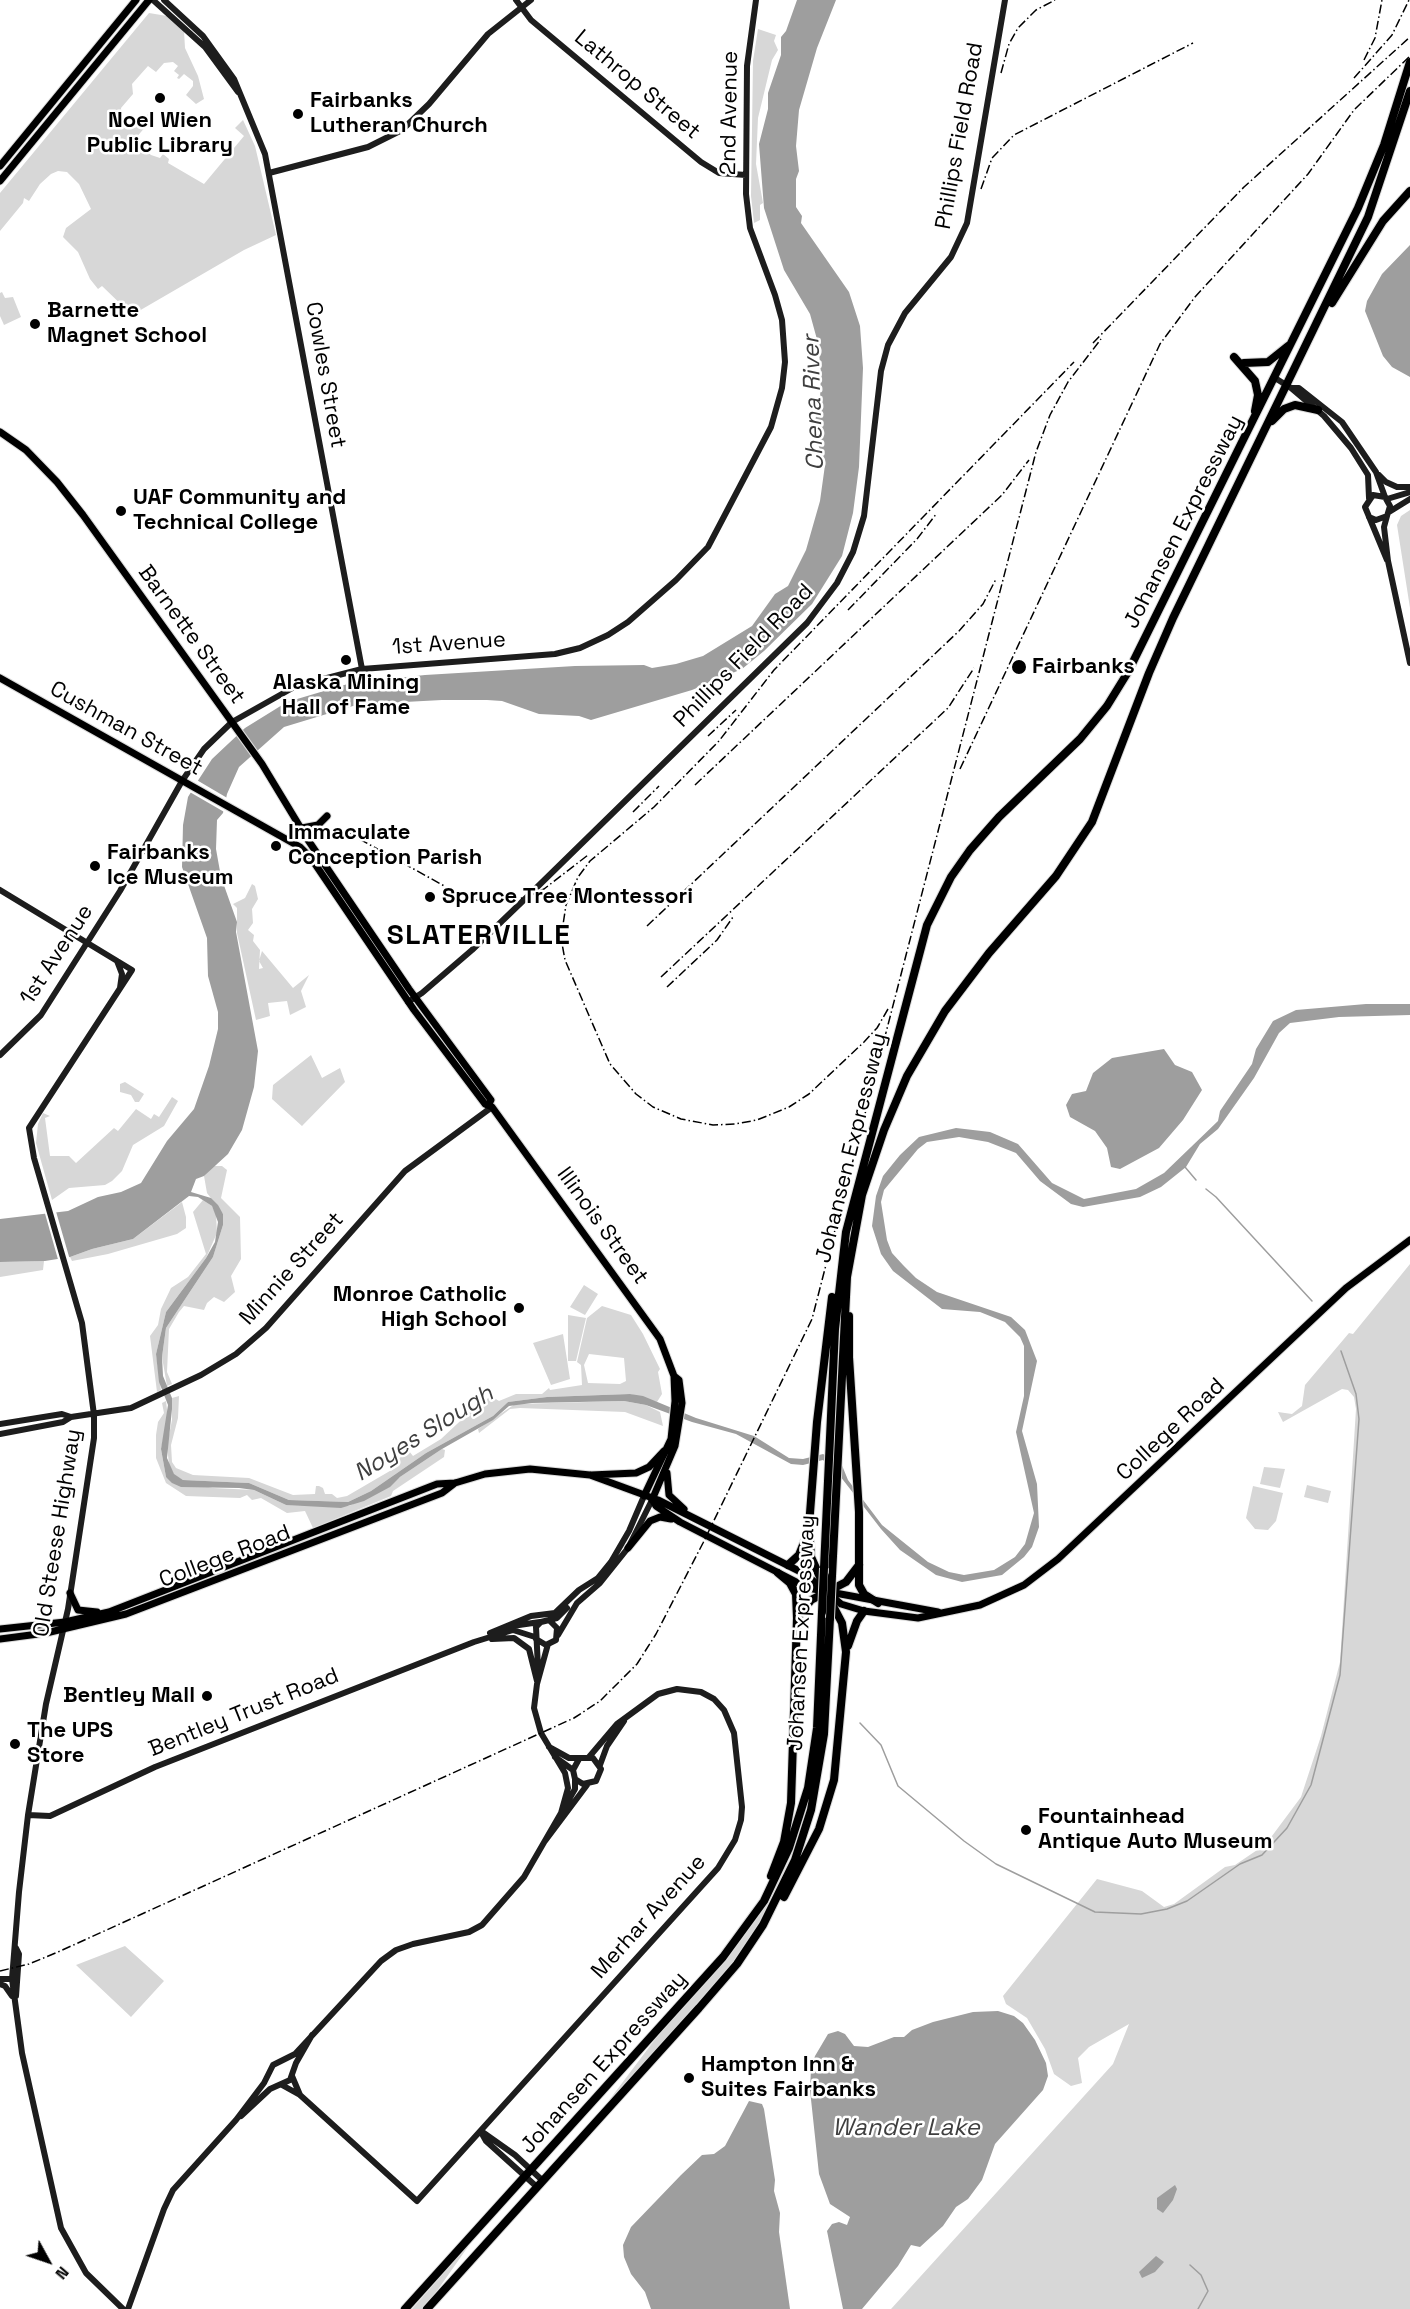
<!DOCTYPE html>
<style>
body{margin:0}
#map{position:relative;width:1410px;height:2309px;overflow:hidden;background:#fff;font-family:"Space Grotesk",sans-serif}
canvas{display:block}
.north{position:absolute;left:18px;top:2231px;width:60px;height:60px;-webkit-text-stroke:4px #fff;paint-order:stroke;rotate:130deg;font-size:16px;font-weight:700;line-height:24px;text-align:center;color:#000}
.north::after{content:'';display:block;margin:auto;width:21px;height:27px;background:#000;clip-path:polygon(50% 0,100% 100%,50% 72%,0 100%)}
</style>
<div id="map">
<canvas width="1410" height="2309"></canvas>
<div class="north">N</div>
</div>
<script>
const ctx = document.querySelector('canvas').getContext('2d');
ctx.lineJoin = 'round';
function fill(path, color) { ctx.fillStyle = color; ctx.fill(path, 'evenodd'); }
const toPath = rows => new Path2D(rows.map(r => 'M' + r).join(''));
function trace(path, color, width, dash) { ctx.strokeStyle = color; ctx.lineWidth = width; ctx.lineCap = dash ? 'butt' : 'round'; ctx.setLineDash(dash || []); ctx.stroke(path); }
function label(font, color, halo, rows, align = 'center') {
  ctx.font = font + ' "Space Grotesk",sans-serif'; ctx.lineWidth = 5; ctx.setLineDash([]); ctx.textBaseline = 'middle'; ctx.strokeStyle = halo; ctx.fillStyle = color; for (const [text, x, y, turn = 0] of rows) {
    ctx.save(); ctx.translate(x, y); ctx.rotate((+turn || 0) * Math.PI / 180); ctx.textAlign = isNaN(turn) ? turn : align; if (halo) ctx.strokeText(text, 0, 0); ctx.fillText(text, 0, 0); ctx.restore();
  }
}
fill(toPath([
 [149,13,167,16,184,31,185,48,198,76,204,99,196,104,186,95,193,86,193,81,184,74,179,79,177,78,179,75,174,71,178,66,173,62,164,63,156,72,148,66,132,84,133,94,121,108,122,117,135,128,149,113,154,117,134,140,151,155,160,158,163,154,169,159,168,163,204,184,244,136,235,128,243,120,255,146,276,235,244,250,132,315,102,286,98,289,90,279,78,252,63,237,66,228,91,209,79,184,67,172,58,171,51,174,40,184,29,201,24,198,23,203,0,231,0,193],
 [758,29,776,35,774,41,778,50,772,60,758,118,756,164,763,203,760,205,760,220,754,223,751,196,753,61],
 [2,292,5,298,13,297,21,317,4,325,0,316,0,293],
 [1410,510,1410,608,1397,525,1401,516],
 [252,884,255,886,258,899,252,909,253,923,248,930,254,935,253,941,260,950,259,969,263,968,259,961,262,951,293,988,309,975,301,991,306,1007,290,1015,287,1001,268,1003,270,1016,256,1020,237,933,237,908,233,904,245,898],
 [311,1055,322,1078,340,1068,345,1082,302,1126,272,1099,273,1085],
 [125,1082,144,1094,139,1102,135,1102,131,1095,120,1092,120,1084],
 [172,1097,178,1101,164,1126,133,1145,122,1171,112,1181,105,1185,69,1188,52,1200,36,1143,38,1124,43,1113,50,1116,45,1118,50,1156,69,1156,76,1163,114,1128,118,1131,136,1109,151,1119,154,1114,159,1117],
 [212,1166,222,1166,227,1170,221,1198,240,1217,241,1259,231,1276,235,1292,224,1302,214,1297,207,1303,204,1310,184,1306,179,1312,169,1329,167,1372,172,1384,167,1386,162,1357,166,1328,213,1257,223,1225,223,1214,207,1193,204,1176],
 [203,1200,212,1206,216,1214,217,1233,206,1258,166,1312,156,1354,161,1390,157,1392,150,1336,158,1325,161,1309,171,1288,188,1277,206,1254,193,1212],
 [182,1202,186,1217,186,1228,177,1234,108,1254,72,1261,70,1257,92,1249,133,1239],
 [44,1261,43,1270,0,1277,0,1262],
 [1410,1264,1410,2309,891,2309,1113,2064,1129,2024,1089,2047,1078,2058,1082,2083,1071,2086,1054,2074,1045,2049,1027,2018,1006,2004,1003,1996,1097,1879,1142,1891,1164,1907,1174,1904,1225,1867,1235,1865,1266,1844,1301,1797,1321,1736,1340,1662,1356,1409,1354,1397,1348,1390,1342,1389,1283,1422,1278,1412,1292,1414,1302,1406,1305,1385,1349,1333,1353,1334],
 [584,1285,598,1294,585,1315,570,1307],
 [602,1306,631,1315,643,1334,660,1369,658,1372,662,1394,657,1402,630,1394,547,1397,508,1402,493,1416,426,1453,371,1491,348,1502,289,1500,249,1483,183,1480,174,1475,169,1465,167,1445,172,1420,172,1398,179,1396,178,1418,171,1445,172,1462,176,1468,193,1475,249,1478,293,1495,315,1494,316,1486,319,1486,323,1488,325,1494,332,1494,337,1498,347,1496,395,1468,394,1462,409,1451,413,1456,441,1439,473,1409,483,1408,483,1402,491,1396,499,1401,516,1394,542,1394,549,1388,550,1390,582,1385,581,1365,577,1362,587,1318],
 [589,1354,624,1358,626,1381,620,1384,588,1383,584,1365],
 [568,1315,586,1318,576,1361,568,1361],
 [563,1334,570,1379,551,1385,533,1343],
 [166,1401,168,1418,161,1449,166,1477,213,1488,254,1490,286,1505,349,1506,389,1487,400,1477,442,1449,445,1450,444,1457,393,1491,391,1496,313,1528,305,1511,287,1513,261,1498,252,1500,247,1495,240,1498,186,1496,166,1483,156,1458,156,1435,158,1422,164,1413,162,1403],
 [624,1401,646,1405,660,1412,663,1426,625,1412,520,1408,510,1409,479,1433,478,1429,515,1404],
 [1264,1467,1285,1469,1280,1488,1260,1484],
 [1307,1485,1331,1491,1328,1503,1304,1497],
 [1253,1486,1283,1493,1276,1521,1268,1530,1255,1529,1246,1518],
 [788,1863,788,1869,754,1934,732,1965,604,2107,656,2038,742,1939,771,1897],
 [125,1946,164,1981,131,2017,76,1965],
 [472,2241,432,2298,422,2309,412,2309]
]), '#d7d7d7');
fill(toPath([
 [797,0,836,0,817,48,799,110,796,146,799,171,796,179,796,207,802,216,801,223,849,292,860,326,863,368,859,467,853,513,842,556,812,604,764,651,742,669,692,690,591,720,579,716,539,714,502,701,487,700,442,700,386,703,372,707,353,706,284,727,239,767,227,794,223,813,217,820,216,849,221,877,237,922,236,932,258,1051,254,1087,242,1130,228,1154,204,1176,196,1179,191,1192,211,1198,218,1205,223,1214,223,1225,213,1257,166,1328,162,1357,163,1376,172,1398,172,1409,167,1458,174,1474,183,1480,249,1483,289,1500,348,1502,371,1491,426,1453,493,1416,508,1402,547,1397,630,1394,643,1396,696,1418,754,1436,789,1458,803,1459,823,1454,841,1463,848,1480,882,1525,928,1562,949,1572,964,1575,994,1570,1015,1557,1025,1544,1034,1513,1016,1432,1024,1396,1024,1346,1020,1337,1005,1322,980,1312,942,1309,893,1271,881,1254,872,1226,876,1196,883,1176,900,1155,919,1137,956,1128,990,1132,1018,1144,1052,1183,1084,1199,1136,1189,1164,1173,1218,1121,1220,1111,1252,1064,1256,1049,1273,1021,1296,1010,1366,1004,1410,1004,1410,1015,1339,1017,1290,1023,1279,1033,1254,1078,1218,1129,1200,1144,1186,1167,1161,1187,1140,1197,1083,1207,1071,1204,1040,1181,1016,1153,988,1142,959,1137,927,1142,918,1149,884,1190,881,1202,887,1240,892,1253,903,1265,916,1278,937,1292,1011,1317,1025,1330,1037,1361,1022,1431,1037,1484,1039,1527,1032,1547,1024,1557,1002,1575,962,1582,936,1575,900,1550,881,1529,840,1476,823,1460,803,1465,791,1464,736,1434,692,1422,646,1405,624,1401,532,1403,509,1406,493,1420,442,1449,400,1477,390,1487,364,1501,341,1508,286,1505,254,1490,239,1488,181,1487,172,1483,166,1477,161,1449,168,1405,159,1382,156,1354,166,1312,206,1258,215,1242,218,1222,212,1206,198,1197,189,1196,133,1239,92,1249,70,1257,45,1261,0,1262,0,1219,68,1211,98,1197,121,1192,141,1183,167,1141,194,1109,209,1066,218,1029,218,1012,208,976,207,938,182,867,183,825,188,797,199,779,212,759,245,728,287,702,351,683,425,675,575,666,644,665,652,668,676,664,703,656,752,626,775,594,788,586,806,550,820,501,825,465,813,429,820,400,821,373,818,343,810,314,784,270,764,208,759,144,768,109,768,93,781,55,781,37,786,31],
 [1410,245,1410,377,1392,367,1383,356,1365,311,1367,301,1382,274],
 [1164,1049,1175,1065,1192,1072,1202,1090,1183,1120,1159,1148,1120,1169,1111,1167,1107,1148,1095,1131,1070,1117,1066,1105,1072,1094,1086,1091,1093,1073,1112,1058],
 [998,2011,1014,2016,1023,2023,1035,2040,1046,2063,1048,2076,1043,2090,995,2144,982,2180,968,2199,956,2207,943,2226,920,2247,911,2245,898,2266,862,2309,843,2309,827,2231,832,2224,839,2222,847,2225,850,2217,830,2204,819,2174,810,2090,811,2068,815,2056,828,2034,838,2031,845,2034,854,2046,868,2047,894,2037,904,2037,912,2030,933,2022,973,2012],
 [749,2101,762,2104,764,2109,775,2180,774,2191,780,2213,779,2232,790,2309,651,2309,645,2292,631,2274,624,2257,623,2245,631,2227,681,2175,702,2155,714,2154,725,2146],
 [1175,2185,1177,2189,1173,2200,1163,2213,1157,2209,1157,2198],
 [1156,2256,1164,2262,1155,2272,1142,2278,1139,2272]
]), '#9e9e9e');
fill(toPath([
 [195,779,229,799,226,813,188,791],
 [55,1208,70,1260,59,1263,44,1210]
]), '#fff');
trace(toPath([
 [1185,1167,1196,1180],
 [1206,1189,1216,1197,1312,1301],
 [860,1723,881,1745,898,1786,964,1841,996,1864,1095,1912,1141,1914,1167,1909,1187,1901,1240,1864,1262,1855,1287,1828,1311,1785,1340,1675,1359,1419,1356,1394,1341,1351],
 [1190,2265,1201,2275,1208,2291,1198,2309]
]), '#9e9e9e', 1.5);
const primary = toPath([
 [0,166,136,0],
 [0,181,149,0],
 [0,432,26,450,57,482,83,515,262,764,308,840,409,989,491,1100,489,1104],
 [0,678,300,847,311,858,414,1010,485,1104,492,1107,660,1339,674,1376,679,1380,682,1403,675,1446,652,1500],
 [302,828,318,825,327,816],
 [667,1473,669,1495,684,1509],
 [591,1475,636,1473,649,1467,664,1451],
 [644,1496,671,1439,675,1401,674,1376],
 [653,1501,656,1506,680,1522,808,1588,938,1612],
 [628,1548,650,1521,660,1517,671,1519],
 [70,1593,78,1610,97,1612],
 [0,1629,65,1622,109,1612,437,1484,455,1483,485,1474,530,1469,590,1475,658,1500,805,1574,841,1604,864,1611,918,1618,980,1605,1024,1585,1058,1559,1346,1288,1410,1240],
 [0,1639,46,1633,126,1614,442,1493,455,1483]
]);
const highway = toPath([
 [1332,303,1383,221,1410,191],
 [1234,357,1255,381,1258,395,1255,411],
 [1244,363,1268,362,1288,346],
 [1272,421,1284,409,1295,405,1318,410],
 [849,1316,849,1357,859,1512,859,1585,864,1594,878,1603],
 [788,1565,799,1555,807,1535],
 [824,1568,835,1329,846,1232,927,925,951,877,970,850,999,817,1080,739,1107,706,1128,672,1358,208,1384,145,1410,62],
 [832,1576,847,1277,862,1195,884,1130,907,1076,945,1011,989,953,1056,876,1092,822,1149,673,1173,618,1368,217,1410,91],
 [824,1586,811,1557,809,1526,817,1422,832,1297],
 [798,1617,811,1600,846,1582,859,1565],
 [848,1646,857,1621,864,1611],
 [771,1876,784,1842,791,1803,797,1618,796,1594,790,1583,778,1573],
 [784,1897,819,1829,834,1780,846,1652,842,1623,829,1598],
 [405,2309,723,1957,764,1901,789,1848,808,1788,817,1728,822,1612],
 [427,2309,699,2008,737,1964,763,1925,795,1860,811,1810,824,1734,830,1618]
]);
trace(primary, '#dbdbdb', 9);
trace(highway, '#dbdbdb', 10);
trace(toPath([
 [153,0,205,47,238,92],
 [164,0,203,36,234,79,265,154,362,669],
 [516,0,531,20,701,162,719,173,746,175],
 [269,173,368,147,402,130,429,104,488,34,531,0],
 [1275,378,1291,388,1324,416,1351,448,1368,475,1369,498],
 [1291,388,1299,388,1342,422,1376,472,1385,497],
 [1379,475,1386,482,1397,487,1410,487],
 [1387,499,1410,492],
 [1389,512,1410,499],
 [1387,516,1384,527,1388,561,1410,663],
 [1369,517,1376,520,1387,516,1390,506,1385,497,1373,495,1365,507,1387,560],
 [0,890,132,970,29,1128,34,1158,82,1323,94,1415,94,1438,68,1609,46,1704,28,1815,19,1892,12,1979,22,2053,61,2228,86,2273,123,2309],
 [117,961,122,974,120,988],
 [408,1002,422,993,472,950,527,897,807,623,837,583,853,552,864,516,881,371,888,345,905,313,951,257,967,223,1005,0],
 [0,1055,41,1015,120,891,182,781,204,749,232,722,296,686,362,669,555,654,580,648,608,635,628,622,676,580,708,547,771,427,782,388,785,362,782,320,775,295,750,228,746,194,747,66,756,0],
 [0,1424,62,1414,71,1417],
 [0,1434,63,1422,71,1417,131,1408,201,1375,236,1354,266,1328,405,1171,492,1107],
 [512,1626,540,1622],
 [490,1633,531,1616,555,1613,579,1590,598,1578,611,1562,629,1531,644,1496],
 [558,1635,577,1603,600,1583,628,1548,652,1500],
 [492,1639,514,1638,529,1649,537,1681],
 [536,1639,546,1645,556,1640,557,1628,550,1621],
 [538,1668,536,1627,541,1622,557,1618,567,1608],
 [549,1747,569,1758,593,1758,601,1769,596,1781,583,1784,575,1779,573,1770,579,1759],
 [555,1757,573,1770],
 [600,1765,607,1746,624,1721],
 [564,1808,575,1789,575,1779],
 [28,1815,50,1816,155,1767,474,1642,513,1630,535,1637],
 [545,1841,587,1785],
 [0,1979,12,1979],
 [0,1984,5,1986,12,1996],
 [16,1996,19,1954,16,1948],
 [292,2076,300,2095],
 [282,2085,300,2095,417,2201,718,1868,735,1840,741,1820,742,1807,734,1733,724,1710,714,1699,701,1692,677,1689,658,1694,617,1724,589,1757],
 [241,2116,270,2089,290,2080,296,2063,312,2035],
 [481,2131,515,2155,543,2181],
 [481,2132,486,2141,537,2187],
 [128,2309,164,2209,173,2190,236,2120,264,2083,273,2065,295,2054,381,1961,396,1950,413,1944,469,1932,482,1925,524,1877,561,1813,568,1788,565,1773,541,1733,534,1708,537,1684,548,1644]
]), '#1d1d1d', 6);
trace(primary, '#000', 7);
trace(highway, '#000', 8);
trace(toPath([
 [1364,60,1375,38,1382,0],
 [1001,73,1009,44,1018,28,1036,10,1055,0],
 [1354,78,1392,35,1409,0],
 [981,189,992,158,1014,135,1193,43],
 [1093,343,1244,187,1410,37],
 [848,610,917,539,937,513],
 [708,736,736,710],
 [960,769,1160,344,1195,297,1308,174,1354,110,1410,56],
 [695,785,1002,495,1029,460],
 [633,812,659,786],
 [345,831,457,893,480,901,508,901,527,897,544,889,588,855],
 [647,926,959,631,983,604,996,579],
 [661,977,948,708,974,668],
 [667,987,717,940,733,917],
 [888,1009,877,1028,864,1042,809,1094,789,1107,757,1120,735,1124,713,1125,681,1119,653,1107,636,1094,610,1064,565,960,561,938,566,905,578,877,590,861,654,807,719,741,774,670,1074,362],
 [0,1971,29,1964,58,1952,574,1718,600,1701,637,1664,656,1634,703,1543,812,1319,1036,452,1050,415,1068,382,1101,339]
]), '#000', 1.5, [9, 3, 1.5, 3]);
const highwayBridge = toPath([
 [822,1612,824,1568],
 [830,1618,832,1576]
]);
trace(highwayBridge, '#dbdbdb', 10, []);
trace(highwayBridge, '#000', 8);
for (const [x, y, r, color] of [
 [160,98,6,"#000"],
 [298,114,6,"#000"],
 [35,324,6,"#000"],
 [121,511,6,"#000"],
 [346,660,6,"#000"],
 [1019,667,8,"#000"],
 [276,846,6,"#000"],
 [95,866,6,"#000"],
 [430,897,6,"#000"],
 [519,1308,6,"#000"],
 [207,1696,6,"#000"],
 [15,1744,6,"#000"],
 [1026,1830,6,"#000"],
 [689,2078,6,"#000"]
]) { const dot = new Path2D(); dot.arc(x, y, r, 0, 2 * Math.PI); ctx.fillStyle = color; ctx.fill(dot); trace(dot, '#fff', 2); }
label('22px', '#000', '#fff', [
 ["Lathrop Street",637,85,40],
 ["2nd Avenue",730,113,-89],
 ["Phillips Field Road",960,136,-80],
 ["Cowles Street",325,375,80],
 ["Johansen Expressway",1184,522,-63],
 ["Barnette Street",191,635,54],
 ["1st Avenue",449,644,-4],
 ["Phillips Field Road",744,656,-46],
 ["Cushman Street",126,729,29],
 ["1st Avenue",57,955,-57],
 ["Johansen Expressway",852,1148,-76],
 ["Illinois Street",602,1226,54],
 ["Minnie Street",292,1269,-48],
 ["College Road",1171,1430,-43],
 ["Old Steese Highway",58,1533,-81],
 ["College Road",225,1557,-21],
 ["Johansen Expressway",802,1633,-87],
 ["Bentley Trust Road",244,1713,-22],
 ["Merhar Avenue",649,1917,-48],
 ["Johansen Expressway",604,2063,-48]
]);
label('bold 22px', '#000', '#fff', [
 ["Fairbanks",310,101],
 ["Lutheran Church",310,126],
 ["Noel Wien",160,121,"center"],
 ["Public Library",160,146,"center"],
 ["Barnette",47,311],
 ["Magnet School",47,336],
 ["UAF Community and",133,498],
 ["Technical College",133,523],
 ["Fairbanks",1032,667],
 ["Alaska Mining",346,683,"center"],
 ["Hall of Fame",346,708,"center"],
 ["Immaculate",288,833],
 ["Conception Parish",288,858],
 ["Fairbanks",107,853],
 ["Ice Museum",107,878],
 ["Spruce Tree Montessori",442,897],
 ["Monroe Catholic",507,1295,"right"],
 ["High School",507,1320,"right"],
 ["Bentley Mall",195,1696,"right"],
 ["The UPS",27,1731],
 ["Store",27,1756],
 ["Fountainhead",1038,1817],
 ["Antique Auto Museum",1038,1842],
 ["Hampton Inn &",701,2065],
 ["Suites Fairbanks",701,2090]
], 'left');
label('italic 24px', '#3f3f3f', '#fff', [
 ["Chena River",814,403,-92],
 ["Noyes Slough",424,1434,-32],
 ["Wander Lake",906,2128]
]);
ctx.letterSpacing = '1.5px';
label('bold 28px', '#000', '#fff', [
 ["SLATERVILLE",479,936]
]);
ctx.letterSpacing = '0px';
</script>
